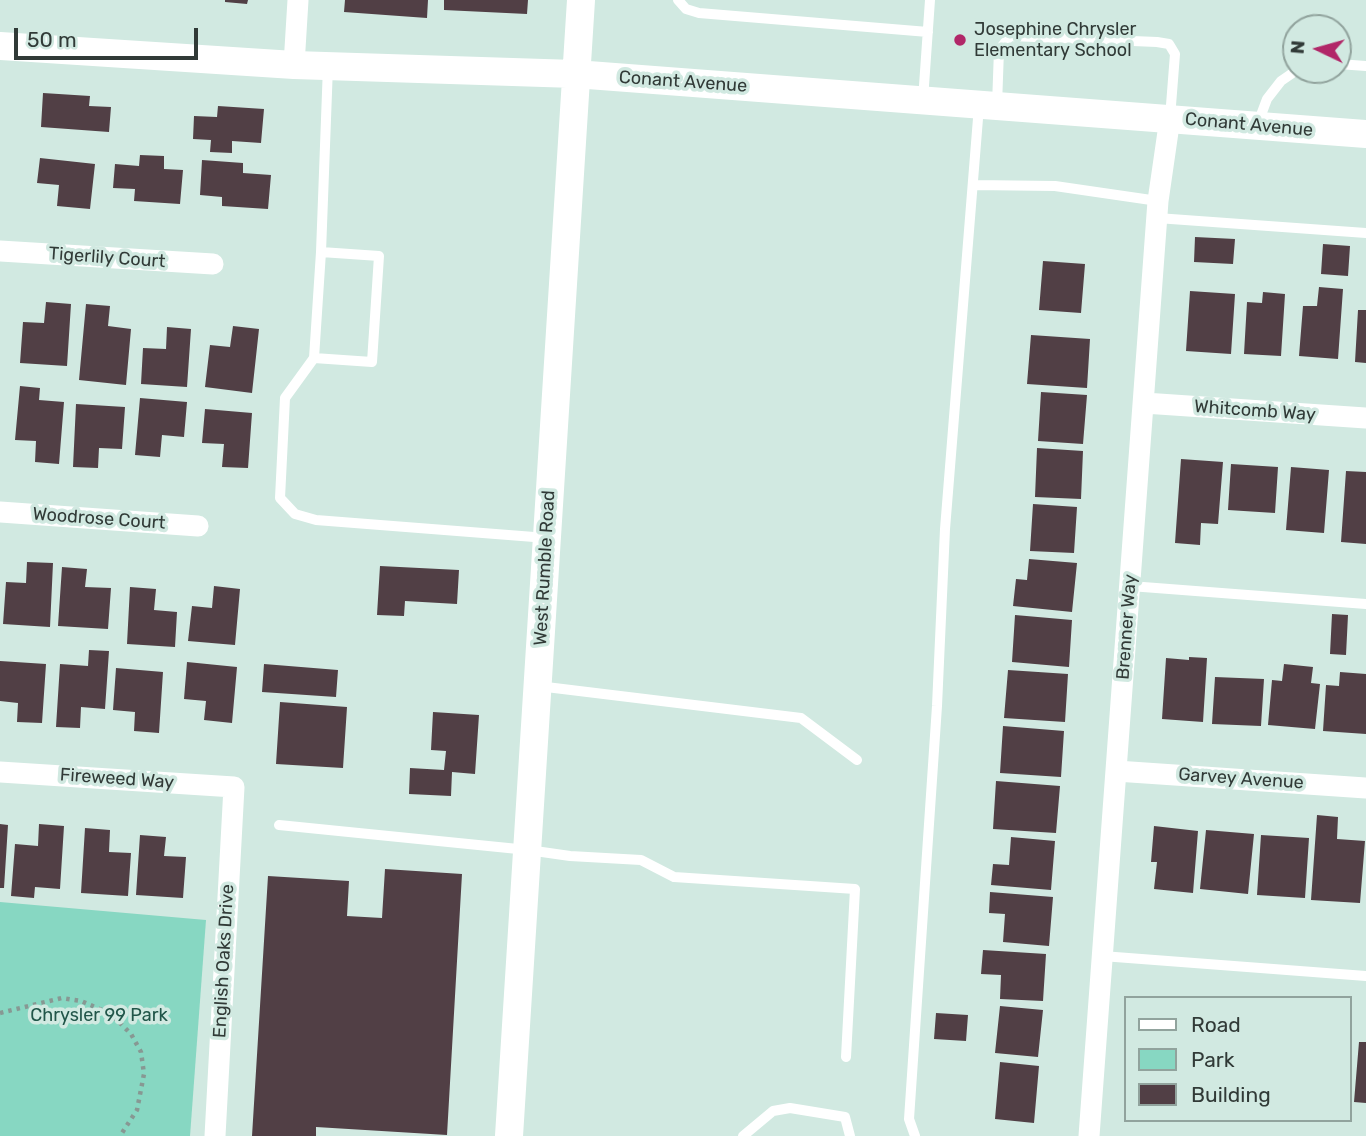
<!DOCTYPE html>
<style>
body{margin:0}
#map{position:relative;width:1366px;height:1136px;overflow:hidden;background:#d1e9e1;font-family:Rubik,sans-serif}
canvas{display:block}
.legend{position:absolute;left:1124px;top:996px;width:228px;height:126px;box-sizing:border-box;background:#d1e9e1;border:2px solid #91a39d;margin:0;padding:9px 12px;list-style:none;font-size:21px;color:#313a37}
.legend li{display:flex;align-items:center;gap:14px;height:35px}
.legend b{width:35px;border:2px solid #91a39d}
.north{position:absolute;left:1282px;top:14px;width:70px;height:70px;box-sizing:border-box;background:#d1e9e1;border:2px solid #91a39d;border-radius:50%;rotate:275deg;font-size:19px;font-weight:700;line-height:28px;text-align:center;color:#313a37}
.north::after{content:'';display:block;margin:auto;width:24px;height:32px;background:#b12768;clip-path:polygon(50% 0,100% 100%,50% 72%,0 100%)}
.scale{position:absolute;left:14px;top:28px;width:184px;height:32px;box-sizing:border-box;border:4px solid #313a37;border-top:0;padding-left:9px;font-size:21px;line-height:24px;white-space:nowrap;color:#313a37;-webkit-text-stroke:5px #d1e9e1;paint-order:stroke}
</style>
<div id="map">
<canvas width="1366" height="1136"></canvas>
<ul class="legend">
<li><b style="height:9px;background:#fff"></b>Road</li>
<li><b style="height:19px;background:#87d7c2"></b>Park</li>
<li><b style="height:19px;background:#513f45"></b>Building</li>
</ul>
<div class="north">N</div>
<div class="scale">50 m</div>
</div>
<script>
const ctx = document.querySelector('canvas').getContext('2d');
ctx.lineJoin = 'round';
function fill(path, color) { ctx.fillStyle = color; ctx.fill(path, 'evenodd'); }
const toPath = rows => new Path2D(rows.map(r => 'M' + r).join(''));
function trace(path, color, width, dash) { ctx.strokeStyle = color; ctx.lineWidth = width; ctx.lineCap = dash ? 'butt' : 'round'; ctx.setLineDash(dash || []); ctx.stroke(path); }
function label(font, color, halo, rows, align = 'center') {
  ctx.font = font + ' Rubik,sans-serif'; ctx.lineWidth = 7; ctx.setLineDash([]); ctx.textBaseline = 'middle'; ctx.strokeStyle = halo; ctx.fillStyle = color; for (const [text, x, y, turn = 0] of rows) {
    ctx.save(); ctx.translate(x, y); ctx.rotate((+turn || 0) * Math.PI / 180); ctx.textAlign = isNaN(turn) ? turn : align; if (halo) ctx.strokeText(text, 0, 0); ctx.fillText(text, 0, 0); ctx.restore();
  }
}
fill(toPath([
 [0,902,206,920,190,1136,0,1136]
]), '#87d7c2');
fill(toPath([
 [225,0,248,0,247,4,225,2],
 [345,0,428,0,427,18,344,12],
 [444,0,528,0,527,14,444,10],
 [43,93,90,96,89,106,111,107,109,132,41,127],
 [218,106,264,109,261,143,232,141,232,153,210,152,211,140,193,139,194,116,217,117],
 [140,155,164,156,164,169,183,170,180,204,134,201,135,189,113,188,115,164,139,166],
 [40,158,95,164,90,209,57,206,59,185,37,183],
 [202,160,243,163,243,173,271,175,268,209,222,206,222,197,200,195],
 [1195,237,1235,239,1233,264,1194,262],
 [1323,244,1350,246,1348,276,1321,274],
 [1043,261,1085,264,1081,313,1039,310],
 [1319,287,1343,289,1338,359,1299,356,1303,306,1317,306],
 [1190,291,1235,294,1231,354,1186,351],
 [1263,292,1285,294,1281,356,1244,354,1247,302,1262,303],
 [46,302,71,304,67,366,20,363,23,322,44,323],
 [86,304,110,306,108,326,131,329,126,385,79,380],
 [1358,310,1366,310,1366,363,1355,362],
 [233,326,259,329,252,393,205,387,210,345,230,347],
 [167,327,191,329,187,387,141,384,143,348,166,349],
 [1031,335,1090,339,1087,388,1027,384],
 [20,386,40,388,39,400,64,402,59,464,35,462,36,441,15,440],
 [1041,392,1087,395,1083,444,1038,441],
 [140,398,187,402,184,437,162,435,160,457,135,455],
 [76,404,125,407,122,449,99,448,98,468,73,467],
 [205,409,252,413,248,468,222,467,224,444,202,443],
 [1037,448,1083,451,1081,499,1035,497],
 [1181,459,1223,462,1218,524,1201,523,1200,545,1175,543],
 [1231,464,1278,467,1275,513,1228,510],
 [1291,467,1329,470,1324,533,1286,530],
 [1346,471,1366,472,1366,544,1341,542],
 [1033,504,1077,507,1074,553,1030,551],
 [1029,559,1077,563,1072,612,1013,606,1016,579,1027,580],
 [27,562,53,563,50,627,3,624,6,582,26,583],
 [380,566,459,570,457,604,405,601,404,616,377,615],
 [62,567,87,569,85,587,111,588,108,629,58,626],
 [214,586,240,589,235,645,188,641,192,606,212,608],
 [130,587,156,589,154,610,177,612,175,647,127,644],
 [1332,614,1348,615,1346,655,1330,654],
 [1015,615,1072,620,1069,667,1012,662],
 [89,650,109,651,105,709,81,707,80,728,56,727,60,664,88,666],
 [1189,657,1207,658,1203,722,1162,719,1166,658,1189,660],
 [0,661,46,664,42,723,17,722,18,703,0,701],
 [187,662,237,667,232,723,204,720,206,701,184,699],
 [264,664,338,670,336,697,262,692],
 [1284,664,1313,667,1311,683,1320,684,1315,729,1268,725,1272,680,1282,681],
 [116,668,163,672,159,733,134,731,135,712,113,710],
 [1008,670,1068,674,1065,722,1004,718],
 [1340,672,1366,674,1366,734,1323,731,1326,685,1339,686],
 [1215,677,1264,679,1261,726,1212,724],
 [280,702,347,707,343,768,276,764],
 [433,712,479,715,475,774,452,772,451,796,409,794,410,768,444,770,446,751,431,750],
 [1003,726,1064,731,1061,777,1000,773],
 [996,781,1060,786,1056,833,993,829],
 [1317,815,1338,817,1337,839,1365,841,1360,903,1311,900],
 [0,824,8,825,4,888,0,888],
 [39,824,64,826,60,889,35,887,34,898,11,896,15,844,38,846],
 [1154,826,1198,831,1193,893,1154,889,1157,862,1151,862],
 [85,828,110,830,109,852,131,853,128,896,81,893],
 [1206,830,1254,834,1248,894,1200,889],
 [140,835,166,837,164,856,186,857,183,898,136,895],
 [1261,835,1309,838,1305,898,1257,895],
 [1011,837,1055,841,1051,890,991,885,993,864,1009,865],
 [385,869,462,874,447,1135,316,1127,316,1136,252,1136,268,876,349,881,347,916,382,918],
 [990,892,1053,897,1049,946,1003,942,1005,914,989,913],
 [983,950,1046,954,1043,1001,1000,999,1001,975,981,974],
 [1000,1006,1043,1010,1038,1057,995,1053],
 [936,1013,968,1015,966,1041,934,1039],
 [1359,1042,1366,1042,1366,1103,1354,1102],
 [1000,1062,1039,1066,1034,1123,995,1119]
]), '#513f45');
trace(toPath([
 [0,1013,62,998,81,1001,102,1010,117,1020,131,1034,141,1052,144,1074,137,1110,120,1136]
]), '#879893', 4.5, [3.5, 5]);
trace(toPath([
 [678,0,686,9,699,13,928,32],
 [1338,64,1366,66],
 [923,100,930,0],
 [997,105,999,50,1010,36,1157,42,1169,44,1175,54,1170,118],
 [1258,123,1267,99,1281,81,1297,70],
 [973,185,1055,186,1158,201],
 [1157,218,1366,233],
 [321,252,328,66],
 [314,358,372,362,379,256,321,252,314,358,285,398,280,498,295,514,316,520,547,538],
 [1130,586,1366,604],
 [538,686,801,718,857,760],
 [279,825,528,850,570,856,641,860,674,877,855,889,846,1057],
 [1102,956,1366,976],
 [743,1136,773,1111,790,1108,845,1117,850,1136],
 [915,1136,909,1119,937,706,945,529,979,106]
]), '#fff', 10);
trace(toPath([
 [294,65,298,0],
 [0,251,213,264],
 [1144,403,1366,418],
 [0,512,198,526],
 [1116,771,1366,788],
 [0,772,234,787,215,1136],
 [1089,1136,1158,201,1170,118]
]), '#fff', 21);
trace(toPath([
 [0,46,294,65,575,74,1366,134],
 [509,1136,581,0]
]), '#fff', 28);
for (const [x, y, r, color] of [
 [960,40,7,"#b12768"]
]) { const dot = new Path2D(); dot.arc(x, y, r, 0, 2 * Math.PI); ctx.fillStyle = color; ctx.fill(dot); trace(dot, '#d1e9e1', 2.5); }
label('18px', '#313a37', '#d1e9e1', [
 ["Josephine Chrysler",974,30],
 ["Elementary School",974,51]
], 'left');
label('18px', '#313a37', '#d1e9e1', [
 ["Conant Avenue",683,82,4],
 ["Conant Avenue",1249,125,5],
 ["Tigerlily Court",107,258,4],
 ["Whitcomb Way",1255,411,4],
 ["Woodrose Court",99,519,4],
 ["West Rumble Road",545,568,-87],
 ["Brenner Way",1127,627,-86],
 ["Fireweed Way",117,779,4],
 ["Garvey Avenue",1241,779,4],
 ["English Oaks Drive",224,961,-87]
]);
label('18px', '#215649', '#d1e9e1', [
 ["Chrysler 99 Park",99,1016]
]);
</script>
